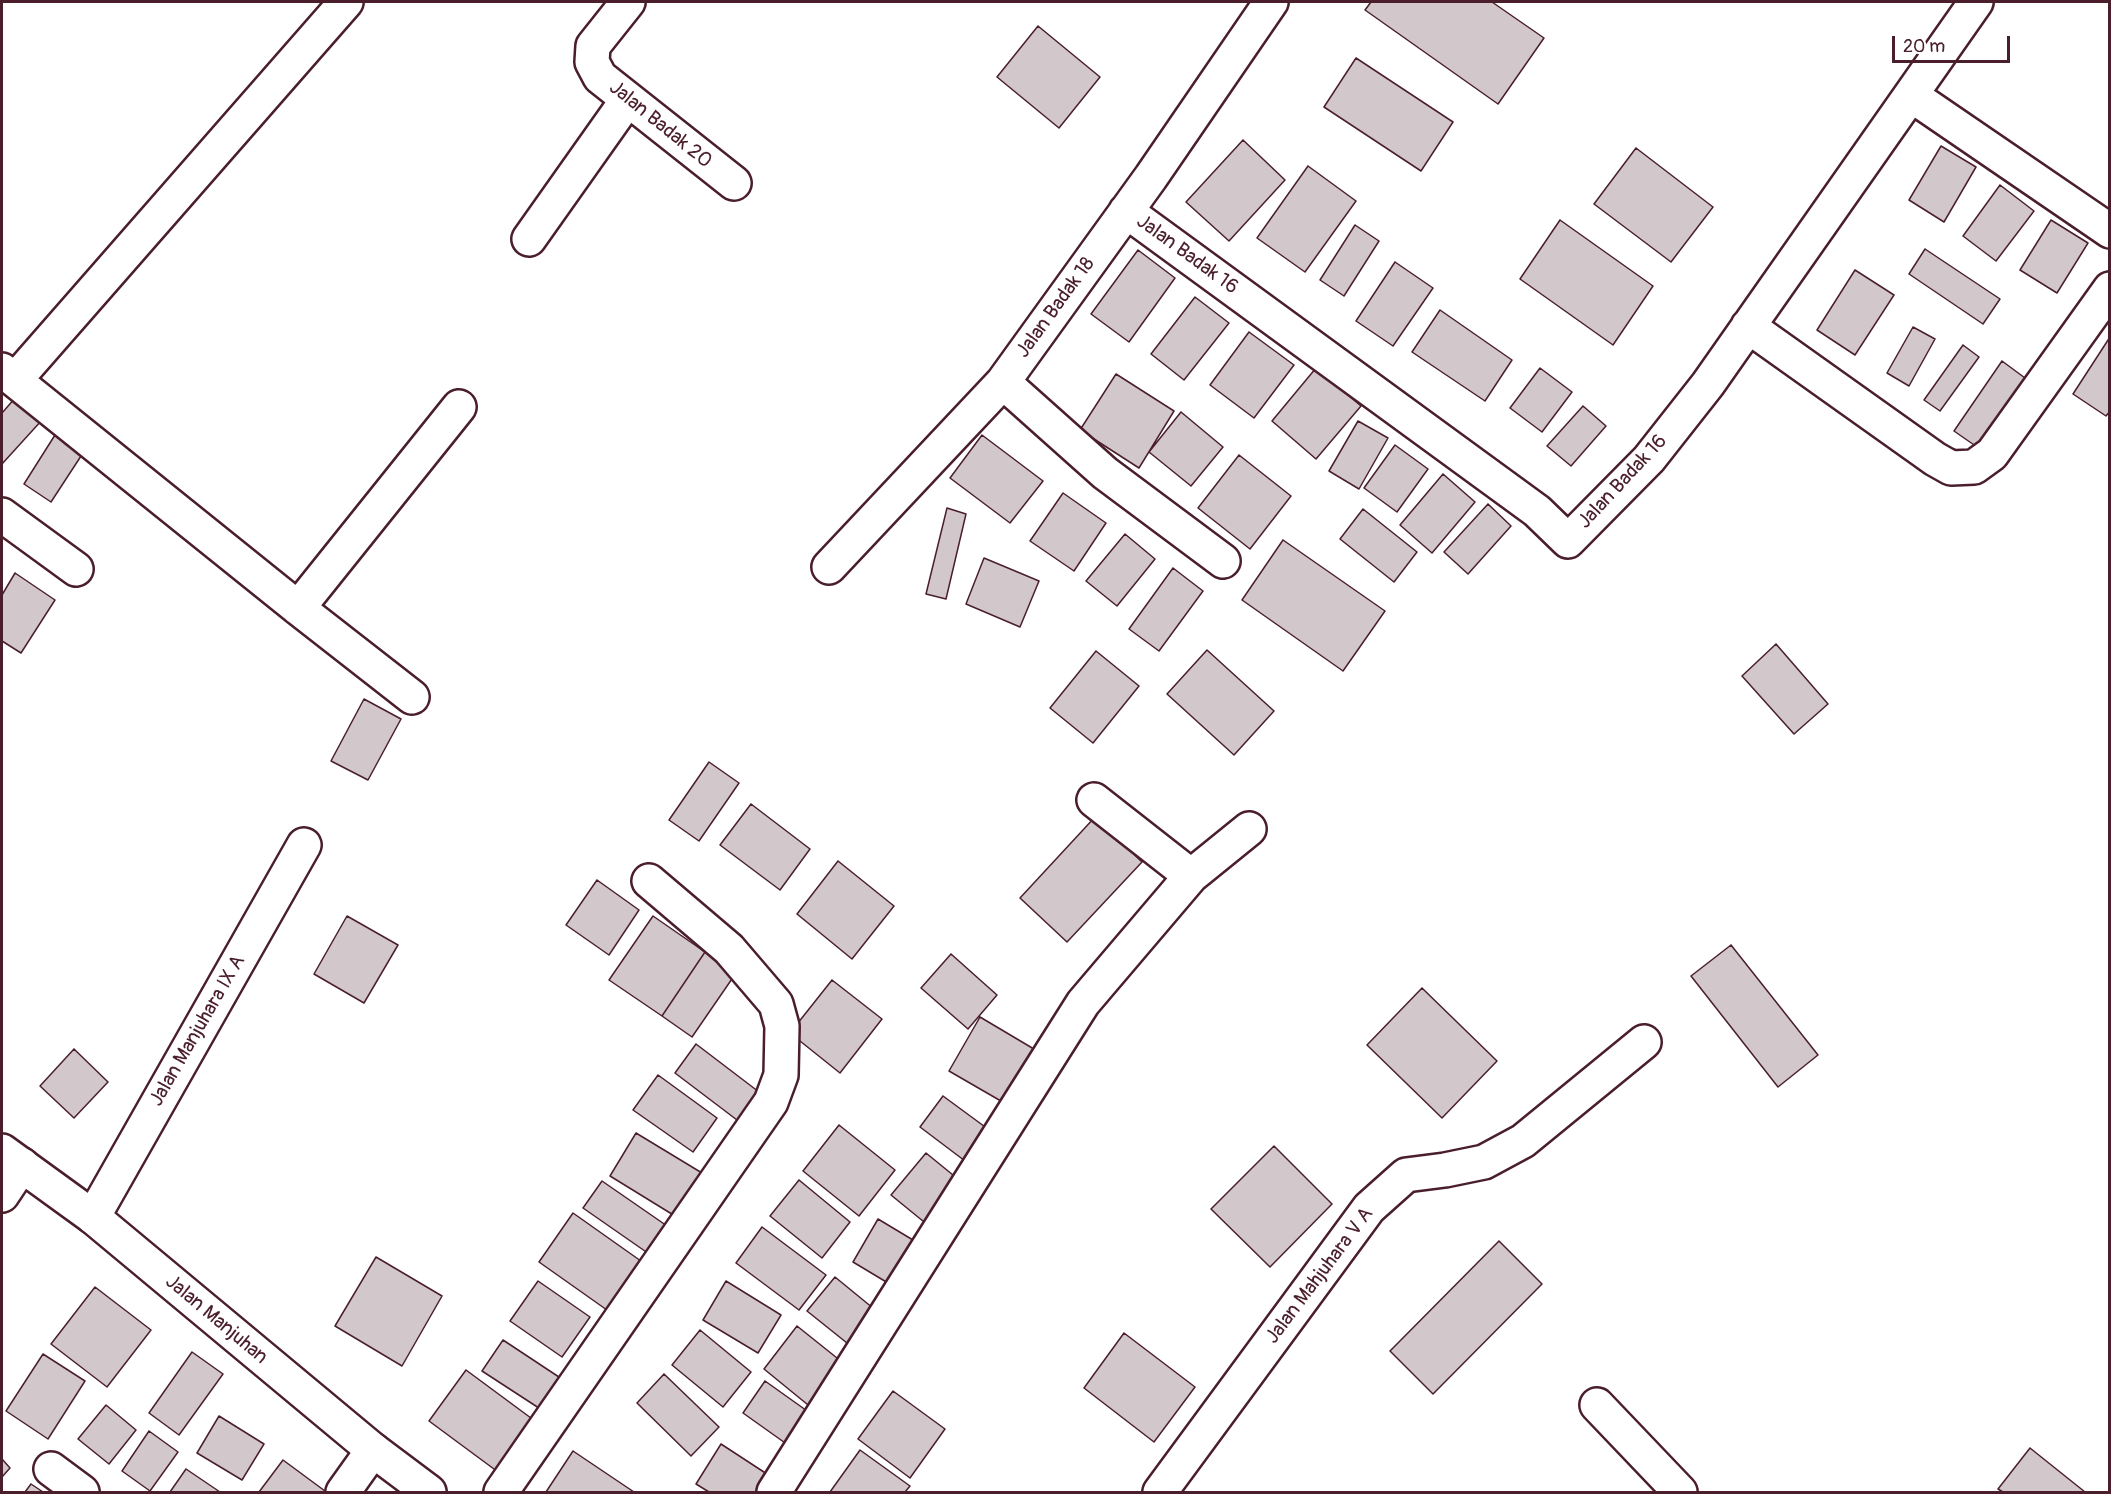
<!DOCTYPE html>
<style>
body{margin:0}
#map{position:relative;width:2111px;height:1494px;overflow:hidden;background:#fff;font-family:Pangolin,sans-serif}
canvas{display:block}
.frame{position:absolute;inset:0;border:3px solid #4a1f2b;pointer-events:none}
.scale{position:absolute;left:1892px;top:36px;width:118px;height:27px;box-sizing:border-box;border:3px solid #4a1f2b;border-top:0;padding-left:8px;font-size:18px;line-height:21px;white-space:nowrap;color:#4a1f2b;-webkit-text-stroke:4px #fff;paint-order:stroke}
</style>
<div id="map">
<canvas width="2111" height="1494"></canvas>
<div class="frame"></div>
<div class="scale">20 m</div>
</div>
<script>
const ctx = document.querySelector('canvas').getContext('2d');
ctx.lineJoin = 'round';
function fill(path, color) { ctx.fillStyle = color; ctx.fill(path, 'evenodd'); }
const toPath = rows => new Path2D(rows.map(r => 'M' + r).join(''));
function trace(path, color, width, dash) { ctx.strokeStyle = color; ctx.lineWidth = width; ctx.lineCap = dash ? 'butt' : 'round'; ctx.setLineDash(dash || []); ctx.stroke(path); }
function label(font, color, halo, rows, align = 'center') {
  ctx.font = font + ' Pangolin,sans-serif'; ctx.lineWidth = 4.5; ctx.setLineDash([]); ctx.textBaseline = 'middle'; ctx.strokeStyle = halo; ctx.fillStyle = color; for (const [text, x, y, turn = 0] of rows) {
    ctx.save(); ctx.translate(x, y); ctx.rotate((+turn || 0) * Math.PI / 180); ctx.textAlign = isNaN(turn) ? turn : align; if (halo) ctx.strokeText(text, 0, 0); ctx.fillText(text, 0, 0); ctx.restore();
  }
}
const building = toPath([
 [1371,2,1492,2,1544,38,1498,104,1365,10,1371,2],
 [1038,26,1100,77,1059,128,997,77,1038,26],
 [1356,58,1453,122,1421,171,1324,107,1356,58],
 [1243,140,1285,180,1229,241,1186,202,1243,140],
 [1941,146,1976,167,1944,222,1909,200,1941,146],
 [1636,148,1713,207,1671,262,1594,204,1636,148],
 [1308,166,1356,201,1305,272,1257,238,1308,166],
 [2000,185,2034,211,1996,261,1963,236,2000,185],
 [1560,220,1653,286,1613,345,1520,279,1560,220],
 [2051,220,2088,243,2057,293,2020,270,2051,220],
 [1355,225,1379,241,1344,296,1320,280,1355,225],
 [1925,249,2000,299,1983,324,1909,274,1925,249],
 [1138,250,1175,278,1129,342,1091,314,1138,250],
 [1395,262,1433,288,1393,346,1356,321,1395,262],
 [1855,270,1894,295,1855,355,1817,330,1855,270],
 [1195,297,1229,323,1184,380,1151,354,1195,297],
 [1440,310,1512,360,1485,401,1412,352,1440,310],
 [1913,327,1935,339,1909,386,1887,373,1913,327],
 [1249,332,1294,365,1254,418,1210,385,1249,332],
 [2110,337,2110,411,2106,416,2073,394,2110,337],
 [1963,345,1979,357,1940,411,1924,400,1963,345],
 [2002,361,2025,378,1977,447,1954,431,2002,361],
 [1316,368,1361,406,1316,459,1272,421,1316,368],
 [1540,368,1572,392,1542,432,1510,408,1540,368],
 [1116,374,1174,411,1139,468,1080,430,1116,374],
 [16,397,42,420,2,464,2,413,16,397],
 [1583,406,1606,426,1571,466,1547,446,1583,406],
 [1181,412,1223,447,1191,486,1149,452,1181,412],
 [1358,421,1388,438,1359,489,1329,471,1358,421],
 [55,435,83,453,51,502,24,484,55,435],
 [982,435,1043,481,1010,523,950,478,982,435],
 [1395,445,1428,469,1397,512,1364,488,1395,445],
 [1239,455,1291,496,1250,549,1198,508,1239,455],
 [1443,474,1475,502,1432,553,1400,525,1443,474],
 [1063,493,1106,523,1074,571,1030,541,1063,493],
 [1488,504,1511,526,1468,574,1444,552,1488,504],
 [947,508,966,514,946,599,926,594,947,508],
 [1363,509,1417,552,1394,582,1340,539,1363,509],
 [1125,534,1155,559,1117,606,1086,581,1125,534],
 [1283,540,1385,611,1343,671,1242,600,1283,540],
 [984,558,1039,581,1020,627,966,604,984,558],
 [1173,568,1203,591,1159,651,1129,629,1173,568],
 [15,573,55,600,21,653,2,641,2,595,15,573],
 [1776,644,1828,704,1794,734,1742,676,1776,644],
 [1207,650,1274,711,1234,755,1167,694,1207,650],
 [1096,651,1139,686,1093,743,1050,708,1096,651],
 [364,699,401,719,368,780,331,761,364,699],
 [709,762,739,783,699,841,669,820,709,762],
 [751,804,810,849,780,890,720,845,751,804],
 [1095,817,1142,862,1067,942,1020,898,1095,817],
 [838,861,894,906,852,959,797,914,838,861],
 [597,880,639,910,609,955,566,925,597,880],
 [347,916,398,945,364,1003,314,974,347,916],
 [653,916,705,952,662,1016,609,980,653,916],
 [1731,945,1818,1055,1778,1087,1691,976,1731,945],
 [705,952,736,973,692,1037,662,1016,705,952],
 [951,954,997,995,968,1029,921,988,951,954],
 [832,980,882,1019,840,1073,790,1033,832,980],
 [1422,988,1497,1061,1442,1118,1367,1045,1422,988],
 [980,1017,1044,1055,1013,1108,949,1071,980,1017],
 [696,1044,759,1092,737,1120,675,1073,696,1044],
 [74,1049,108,1082,74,1118,40,1086,74,1049],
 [658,1075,717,1118,693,1152,633,1110,658,1075],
 [943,1096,992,1132,969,1164,920,1127,943,1096],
 [839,1125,895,1170,859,1216,803,1171,839,1125],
 [636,1133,702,1173,675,1216,610,1176,636,1133],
 [1274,1146,1332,1204,1270,1267,1211,1209,1274,1146],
 [926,1153,964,1184,929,1226,891,1195,926,1153],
 [799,1180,850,1222,822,1258,770,1216,799,1180],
 [602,1181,670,1228,652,1256,583,1208,602,1181],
 [573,1213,648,1266,614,1315,539,1262,573,1213],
 [878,1219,918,1243,893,1286,853,1262,878,1219],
 [762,1227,826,1275,799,1310,736,1263,762,1227],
 [1499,1241,1542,1284,1433,1394,1390,1351,1499,1241],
 [376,1257,442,1296,402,1366,335,1326,376,1257],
 [835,1277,879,1313,852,1347,807,1311,835,1277],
 [538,1281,590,1317,562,1357,510,1321,538,1281],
 [726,1281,781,1315,758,1353,703,1320,726,1281],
 [95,1287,151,1330,107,1387,51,1344,95,1287],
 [797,1326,847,1366,813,1409,764,1369,797,1326],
 [700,1330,751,1372,723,1407,672,1365,700,1330],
 [1124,1333,1195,1387,1154,1442,1084,1388,1124,1333],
 [503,1340,565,1381,545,1412,482,1371,503,1340],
 [192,1352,223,1374,179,1435,149,1413,192,1352],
 [43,1354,85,1381,48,1439,6,1411,43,1354],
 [466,1370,535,1421,498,1472,429,1421,466,1370],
 [664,1374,719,1427,691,1456,637,1403,664,1374],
 [765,1381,810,1413,788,1445,743,1413,765,1381],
 [893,1391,945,1429,910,1478,858,1439,893,1391],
 [106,1405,136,1430,109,1464,78,1439,106,1405],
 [219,1416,264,1444,242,1480,197,1453,219,1416],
 [149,1431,178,1452,150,1491,122,1471,149,1431],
 [721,1444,770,1476,759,1492,709,1492,696,1484,721,1444],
 [2030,1448,2085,1492,2003,1492,1998,1489,2030,1448],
 [860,1450,910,1486,905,1492,830,1492,860,1450],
 [573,1451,634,1492,546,1492,573,1451],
 [2,1459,10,1468,2,1477,2,1459],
 [283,1460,325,1491,324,1492,259,1492,283,1460],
 [186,1469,220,1492,170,1492,186,1469],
 [31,1484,43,1492,25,1492,31,1484]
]);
fill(building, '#d2c7cb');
trace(building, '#4a1f2b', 1.5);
const street = toPath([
 [628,2,593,46,592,62,600,77,734,183],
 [1911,95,2110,231],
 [1126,211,1537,511,1568,541,1649,459,1708,384,1976,2],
 [529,239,628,99],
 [1748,326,1935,459,1951,468,1974,467,1992,454,2110,289],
 [2,370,298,608,412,697],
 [16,379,346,2],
 [2,515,76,569],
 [1223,561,1105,473,1003,382,1151,177,1271,2],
 [829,567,1003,382],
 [298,608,459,407],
 [1094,800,1191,876],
 [2,1195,22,1165],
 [93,1217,304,845],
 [1597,1405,1680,1492],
 [51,1469,82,1492],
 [343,1492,373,1450],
 [501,1492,771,1102,781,1075,782,1026,776,1004,729,949,649,881],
 [774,1492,1083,1003,1191,876,1249,829],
 [1160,1492,1369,1208,1406,1175,1445,1170,1484,1162,1523,1141,1644,1042]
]);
const secondary = toPath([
 [2,1151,93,1217,373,1450,429,1492]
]);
trace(street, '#4a1f2b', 38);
trace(secondary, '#4a1f2b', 38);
trace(street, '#fff', 33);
trace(secondary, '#fff', 33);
label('20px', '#4a1f2b', '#fff', [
 ["Jalan Badak 20",660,125,39],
 ["Jalan Badak 16",1187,255,36],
 ["Jalan Badak 18",1056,308,-54],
 ["Jalan Badak 16",1623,482,-47],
 ["Jalan Manjuhara IX A",198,1031,-60],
 ["Jalan Mahjuhara V A",1320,1276,-53],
 ["Jalan Manjuhan",216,1320,40]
]);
</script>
